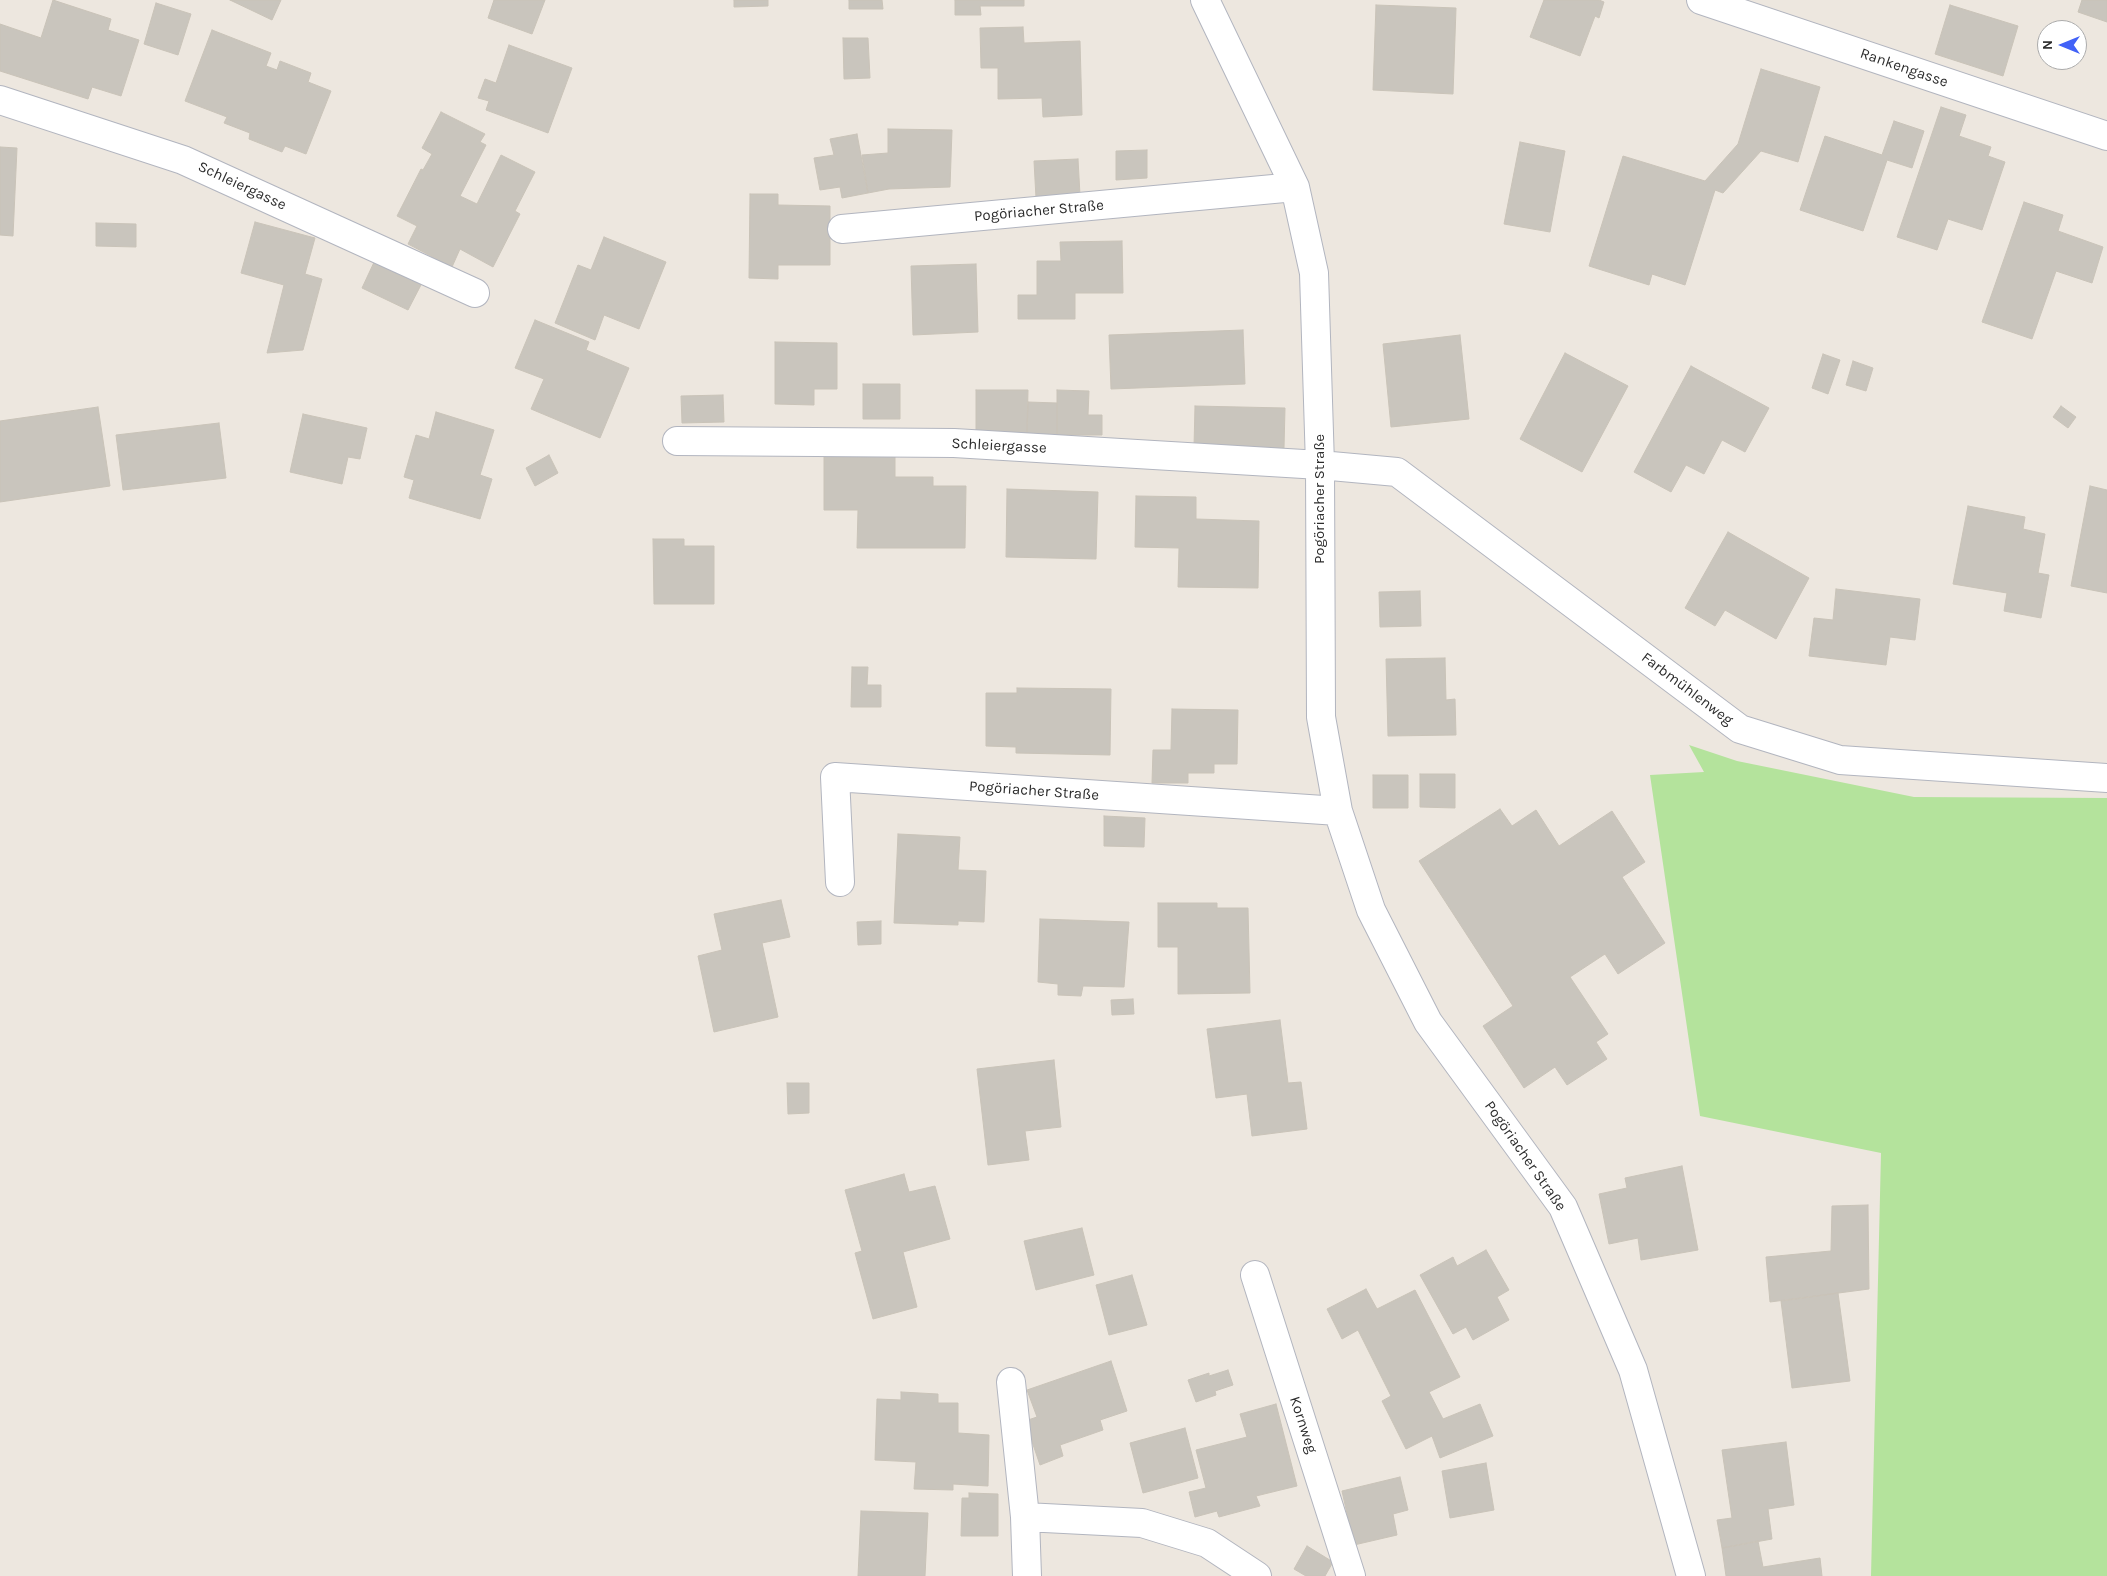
<!DOCTYPE html>
<meta charset="utf-8">
<style>
body{margin:0}
#map{position:relative;width:2107px;height:1576px;overflow:hidden;background:#ede7df;font-family:Karla,sans-serif}
canvas{display:block}
.north{position:absolute;left:2037px;top:20px;width:50px;height:50px;box-sizing:border-box;background:#fff;border:1px solid #ababab;border-radius:50%;rotate:270deg;font-size:14px;font-weight:700;line-height:20px;text-align:center;color:#2c2c2c}
.north::after{content:'';display:block;margin:auto;width:18px;height:22px;background:#4262f7;clip-path:polygon(50% 0,100% 100%,50% 72%,0 100%)}
</style>
<div id="map">
<canvas width="2107" height="1576"></canvas>
<div class="north">N</div>
</div>
<script>
const ctx = document.querySelector('canvas').getContext('2d');
ctx.lineJoin = 'round';
function fill(path, color) { ctx.fillStyle = color; ctx.fill(path, 'evenodd'); }
const toPath = rows => new Path2D(rows.map(r => 'M' + r).join(''));
function trace(path, color, width, dash) { ctx.strokeStyle = color; ctx.lineWidth = width; ctx.lineCap = dash ? 'butt' : 'round'; ctx.setLineDash(dash || []); ctx.stroke(path); }
function label(font, color, halo, rows, align = 'center') {
  ctx.font = font + ' Karla,sans-serif'; ctx.lineWidth = 4; ctx.setLineDash([]); ctx.textBaseline = 'middle'; ctx.strokeStyle = halo; ctx.fillStyle = color; for (const [text, x, y, turn = 0] of rows) {
    ctx.save(); ctx.translate(x, y); ctx.rotate((+turn || 0) * Math.PI / 180); ctx.textAlign = isNaN(turn) ? turn : align; if (halo) ctx.strokeText(text, 0, 0); ctx.fillText(text, 0, 0); ctx.restore();
  }
}
fill(toPath([
 [1689,745,1737,761,1914,797,2107,798,2107,1576,1871,1576,1881,1153,1700,1116,1650,775,1704,772]
]), '#b4e39c');
const building = toPath([
 [53,0,111,19,108,30,139,40,121,96,92,87,88,99,0,71,0,24,41,38,53,0],
 [230,0,281,0,272,20,230,0],
 [494,0,545,0,532,34,488,18,494,0],
 [734,0,768,0,768,6,734,7,734,0],
 [849,0,882,0,883,9,849,9,849,0],
 [955,0,1024,0,1024,6,980,6,981,15,955,15,955,0],
 [1544,0,1599,0,1604,2,1599,18,1595,16,1580,56,1530,37,1544,0],
 [2082,0,2107,0,2107,22,2078,12,2082,0],
 [156,3,191,14,178,55,144,44,156,3],
 [1376,5,1456,8,1453,94,1373,90,1376,5],
 [1950,5,2018,26,2003,76,1935,54,1950,5],
 [1023,27,1024,43,1080,41,1082,115,1043,117,1042,98,998,99,998,68,981,68,980,28,1023,27],
 [212,30,271,53,266,66,277,70,280,61,311,73,308,82,331,91,306,154,285,146,282,152,249,139,250,133,224,123,227,117,185,101,212,30],
 [843,38,868,38,870,78,844,79,843,38],
 [509,45,572,68,548,133,486,110,489,101,478,98,485,79,496,83,509,45],
 [1761,69,1820,87,1798,162,1761,151,1723,193,1715,190,1685,285,1652,274,1649,285,1589,266,1623,156,1705,181,1738,144,1761,69],
 [1941,107,1966,115,1959,136,1991,147,1988,156,2005,162,1982,230,1948,219,1937,250,1897,237,1941,107],
 [441,112,485,134,480,142,486,145,460,196,477,204,501,155,535,172,515,211,520,214,493,267,460,249,452,267,408,244,417,226,397,216,421,169,423,170,432,154,422,148,441,112],
 [1894,121,1924,131,1912,168,1887,160,1863,231,1800,210,1825,136,1882,155,1894,121],
 [888,129,952,130,950,187,889,189,868,193,862,155,888,153,888,129],
 [857,134,868,193,842,198,840,187,820,190,814,158,834,155,830,139,857,134],
 [1520,142,1565,151,1550,232,1504,224,1520,142],
 [0,147,17,148,13,236,0,235,0,147],
 [1147,150,1147,178,1116,180,1116,151,1147,150],
 [1078,159,1080,195,1036,198,1034,161,1078,159],
 [750,194,778,194,778,205,830,206,830,265,778,265,778,279,749,278,750,194],
 [2024,202,2063,215,2058,231,2103,247,2092,283,2056,271,2032,339,1982,322,2024,202],
 [255,222,315,238,305,274,322,279,303,350,267,353,284,285,241,273,255,222],
 [96,223,136,224,136,247,96,246,96,223],
 [604,237,666,262,639,329,604,315,595,340,555,323,578,265,591,270,604,237],
 [1122,241,1123,293,1075,293,1075,319,1018,319,1018,295,1037,295,1037,261,1061,261,1060,242,1122,241],
 [376,258,423,281,408,310,362,288,376,258],
 [976,264,978,332,913,335,911,266,976,264],
 [535,320,589,342,586,350,629,368,600,438,531,409,544,379,515,368,535,320],
 [1243,330,1245,384,1111,389,1109,335,1243,330],
 [1460,335,1469,419,1391,427,1383,344,1460,335],
 [775,342,837,343,837,389,814,389,814,405,775,404,775,342],
 [1565,353,1628,386,1582,472,1520,439,1565,353],
 [1823,354,1840,360,1828,394,1812,388,1823,354],
 [1853,361,1873,368,1866,391,1846,385,1853,361],
 [1691,366,1769,408,1745,452,1722,440,1704,474,1686,465,1671,492,1634,472,1691,366],
 [863,384,900,384,900,419,863,419,863,384],
 [976,390,1028,390,1027,434,976,433,976,390],
 [1057,390,1089,391,1088,415,1102,415,1102,435,1057,435,1057,390],
 [723,395,724,422,682,423,681,396,723,395],
 [1028,402,1057,403,1057,435,1027,434,1028,402],
 [1195,406,1285,408,1284,448,1194,447,1195,406],
 [2061,406,2076,417,2068,428,2053,417,2061,406],
 [98,407,110,486,0,502,0,421,98,407],
 [436,412,494,430,480,475,492,479,480,519,409,498,414,480,404,477,416,435,429,439,436,412],
 [303,414,367,428,360,459,348,457,342,484,290,472,303,414],
 [219,423,226,478,123,490,116,435,219,423],
 [824,453,895,453,895,477,933,477,933,486,966,486,965,548,857,548,858,510,824,510,824,453],
 [549,455,558,473,535,486,526,468,549,455],
 [2090,486,2107,490,2107,593,2071,586,2090,486],
 [1007,489,1098,492,1096,559,1006,557,1007,489],
 [1136,496,1196,497,1196,519,1259,521,1258,588,1178,587,1179,548,1135,547,1136,496],
 [1968,506,2025,517,2023,529,2045,534,2038,573,2049,575,2041,618,2004,611,2007,593,1953,584,1968,506],
 [1728,532,1809,578,1776,639,1725,610,1715,626,1685,608,1728,532],
 [653,539,684,539,684,546,714,546,714,604,654,604,653,539],
 [1836,589,1920,599,1915,640,1890,637,1886,665,1809,656,1814,618,1833,620,1836,589],
 [1420,591,1421,626,1380,627,1379,592,1420,591],
 [1445,658,1446,700,1455,699,1456,735,1388,736,1386,659,1445,658],
 [852,667,868,667,867,685,881,685,881,707,851,707,852,667],
 [1017,688,1111,689,1110,755,1016,753,1016,747,986,746,986,693,1017,693,1017,688],
 [1172,709,1238,710,1237,764,1214,764,1214,773,1188,773,1188,783,1152,783,1153,750,1171,750,1172,709],
 [1420,774,1455,774,1455,808,1420,807,1420,774],
 [1373,775,1408,775,1408,808,1373,808,1373,775],
 [1500,809,1512,826,1536,810,1559,846,1612,811,1645,862,1622,877,1665,943,1618,974,1605,954,1570,977,1608,1034,1596,1042,1607,1059,1567,1085,1555,1067,1524,1088,1483,1026,1513,1006,1419,861,1500,809],
 [1104,816,1145,818,1144,847,1104,846,1104,816],
 [898,834,960,837,958,870,986,871,984,922,958,921,958,925,894,923,898,834],
 [781,900,790,937,762,943,778,1017,714,1032,698,956,722,950,714,914,781,900],
 [1158,903,1217,903,1217,908,1248,908,1250,993,1178,994,1178,947,1158,947,1158,903],
 [1040,919,1129,922,1124,987,1083,986,1081,996,1058,995,1058,984,1038,982,1040,919],
 [881,921,881,944,858,945,857,922,881,921],
 [1133,999,1134,1014,1112,1015,1111,1000,1133,999],
 [1280,1020,1288,1083,1301,1082,1307,1129,1252,1136,1247,1094,1216,1098,1207,1029,1280,1020],
 [1054,1060,1061,1127,1025,1131,1029,1160,988,1165,977,1069,1054,1060],
 [787,1083,809,1083,809,1113,788,1114,787,1083],
 [1682,1166,1698,1250,1641,1260,1638,1238,1609,1244,1599,1194,1627,1188,1625,1178,1682,1166],
 [904,1174,909,1192,935,1186,950,1239,903,1252,917,1307,873,1319,855,1253,862,1251,845,1190,904,1174],
 [1868,1205,1869,1289,1770,1302,1766,1257,1831,1251,1832,1206,1868,1205],
 [1082,1228,1094,1275,1036,1290,1024,1241,1082,1228],
 [1486,1250,1509,1290,1497,1297,1509,1320,1473,1340,1466,1327,1453,1334,1420,1275,1453,1257,1457,1266,1486,1250],
 [1132,1275,1147,1325,1109,1335,1096,1285,1132,1275],
 [1366,1289,1377,1309,1415,1290,1460,1377,1429,1392,1443,1419,1480,1404,1493,1436,1440,1458,1432,1436,1406,1449,1382,1401,1391,1396,1358,1330,1342,1339,1327,1309,1366,1289],
 [1838,1293,1850,1381,1792,1388,1781,1301,1838,1293],
 [1111,1361,1127,1411,1100,1420,1103,1430,1060,1445,1063,1456,1040,1465,1025,1421,1037,1417,1027,1390,1111,1361],
 [1228,1370,1233,1385,1215,1391,1216,1395,1196,1402,1188,1380,1209,1373,1209,1376,1228,1370],
 [901,1392,938,1394,938,1403,958,1403,958,1433,989,1435,988,1486,953,1484,953,1490,914,1489,916,1462,875,1460,877,1399,901,1400,901,1392],
 [1276,1404,1297,1486,1256,1496,1260,1506,1219,1517,1217,1511,1195,1517,1189,1492,1206,1488,1196,1450,1247,1437,1240,1414,1276,1404],
 [1185,1428,1198,1478,1143,1493,1130,1443,1185,1428],
 [1786,1442,1794,1505,1768,1509,1772,1539,1722,1548,1717,1520,1732,1518,1722,1450,1786,1442],
 [1486,1463,1494,1510,1450,1518,1442,1471,1486,1463],
 [1400,1477,1408,1510,1393,1514,1397,1535,1354,1545,1342,1491,1400,1477],
 [969,1493,998,1494,998,1536,961,1536,962,1498,969,1498,969,1493],
 [861,1511,928,1513,925,1576,858,1576,861,1511],
 [1758,1541,1763,1567,1820,1558,1822,1576,1726,1576,1722,1548,1758,1541],
 [1307,1546,1333,1562,1325,1576,1306,1576,1294,1569,1307,1546]
]);
fill(building, '#c9c5bd');
trace(building, '#c9c3b8', 1);
const street = toPath([
 [1205,0,1295,187,1314,273,1320,465,1321,717,1338,811,1371,910,1428,1022,1563,1207,1633,1370,1691,1576],
 [1701,0,2107,136],
 [0,100,183,160,475,293],
 [842,229,1295,187],
 [677,441,954,443,1320,465,1397,472,1740,729,1840,760,2107,778],
 [840,882,835,777,1338,811],
 [1255,1275,1351,1576],
 [1011,1382,1025,1517,1027,1576],
 [1025,1517,1142,1523,1207,1543,1257,1576]
]);
trace(street, '#b2b5bf', 30);
trace(street, '#fff', 28);
label('15px', '#2c2c2c', '#fff', [
 ["Rankengasse",1904,68,19],
 ["Schleiergasse",242,186,25],
 ["Pogöriacher Straße",1039,211,-5],
 ["Schleiergasse",999,446,3],
 ["Pogöriacher Straße",1320,499,-90],
 ["Farbmühlenweg",1687,689,37],
 ["Pogöriacher Straße",1034,791,4],
 ["Pogöriacher Straße",1525,1156,55],
 ["Kornweg",1303,1425,72]
]);
</script>
